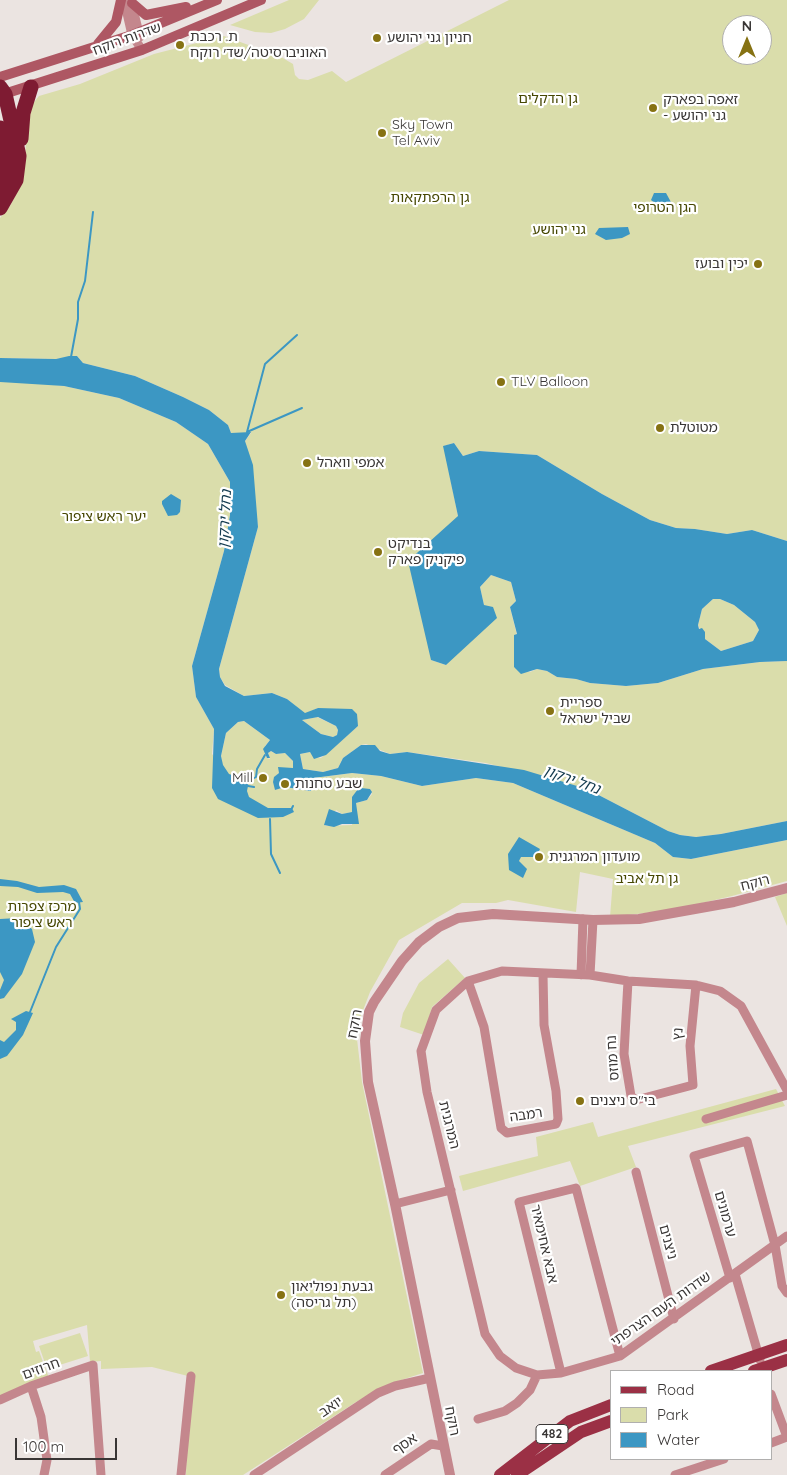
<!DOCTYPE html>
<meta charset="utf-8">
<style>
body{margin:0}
#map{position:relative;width:787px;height:1475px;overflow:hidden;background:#ebe4e1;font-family:Quicksand,sans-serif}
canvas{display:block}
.legend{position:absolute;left:610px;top:1370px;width:162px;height:90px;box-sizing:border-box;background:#fff;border:1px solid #b0afae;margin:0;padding:6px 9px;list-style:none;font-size:15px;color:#393635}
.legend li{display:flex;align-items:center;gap:10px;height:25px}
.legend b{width:25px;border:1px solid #b0afae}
.north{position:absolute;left:722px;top:15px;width:50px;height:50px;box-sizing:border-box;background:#fff;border:1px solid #b0afae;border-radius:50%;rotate:0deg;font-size:14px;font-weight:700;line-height:20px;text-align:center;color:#393635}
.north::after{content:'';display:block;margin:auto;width:18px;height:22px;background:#867213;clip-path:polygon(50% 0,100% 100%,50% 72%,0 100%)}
.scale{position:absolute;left:15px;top:1438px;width:102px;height:22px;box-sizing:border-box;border:2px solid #393635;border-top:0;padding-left:6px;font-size:15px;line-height:18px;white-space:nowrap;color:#393635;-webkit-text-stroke:4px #fff;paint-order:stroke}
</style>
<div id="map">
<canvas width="787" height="1475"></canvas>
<ul class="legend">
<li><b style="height:6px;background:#9b3045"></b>Road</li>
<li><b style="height:14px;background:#daddab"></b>Park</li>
<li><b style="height:14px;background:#3c97c3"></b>Water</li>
</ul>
<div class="north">N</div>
<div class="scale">100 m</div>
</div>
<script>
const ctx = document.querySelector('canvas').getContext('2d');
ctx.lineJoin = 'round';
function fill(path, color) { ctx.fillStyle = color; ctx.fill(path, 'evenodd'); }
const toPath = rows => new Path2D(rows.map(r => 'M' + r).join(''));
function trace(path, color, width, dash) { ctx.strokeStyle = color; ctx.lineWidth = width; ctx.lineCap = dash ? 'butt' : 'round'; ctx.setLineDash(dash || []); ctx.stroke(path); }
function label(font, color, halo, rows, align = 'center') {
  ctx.font = font + ' Quicksand,"Noto Sans Hebrew",sans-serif'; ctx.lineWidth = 4.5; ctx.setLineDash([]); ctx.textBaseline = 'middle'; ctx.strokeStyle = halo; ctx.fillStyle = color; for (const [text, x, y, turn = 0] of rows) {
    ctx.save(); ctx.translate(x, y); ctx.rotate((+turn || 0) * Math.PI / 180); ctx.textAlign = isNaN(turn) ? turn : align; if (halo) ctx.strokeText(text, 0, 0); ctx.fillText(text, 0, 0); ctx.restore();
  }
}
fill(toPath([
 [289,0,319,0,304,19,285,29,271,33,255,32,230,25],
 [509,0,787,0,787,541,752,530,727,534,695,529,676,528,650,520,602,494,537,455,479,451,463,456,454,443,444,446,458,516,431,660,446,665,484,605,480,587,491,575,511,582,516,601,510,607,517,635,514,636,514,667,530,672,537,669,547,671,557,677,576,679,590,683,626,686,658,683,703,669,760,662,787,661,787,821,721,834,696,837,680,835,668,831,587,789,486,763,407,752,390,754,366,744,361,745,343,758,338,768,323,772,303,769,300,754,310,752,315,757,321,758,358,726,318,708,305,714,287,699,272,693,244,696,225,685,220,677,219,669,258,527,245,441,251,433,231,433,228,425,209,410,183,397,135,376,83,363,77,356,56,359,0,358,0,218,10,206,22,182,30,107,39,96,80,84,154,54,224,36,281,57,293,64,295,75,299,79,308,80,332,71,346,82],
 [732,25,762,25,762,55,732,55],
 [20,381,64,386,119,398,176,422,208,444,230,482,230,515,224,551,192,666,196,697,214,729,212,754,222,765,221,756,226,733,238,722,244,721,270,740,265,746,265,755,267,758,270,759,268,753,271,751,276,754,285,753,293,761,293,768,279,773,275,777,275,790,285,787,311,791,313,778,352,773,381,776,422,786,476,778,513,783,655,843,673,857,691,859,787,840,787,881,732,896,672,910,610,917,613,879,580,872,576,912,508,900,496,903,462,903,399,940,370,992,357,1026,357,1039,362,1082,423,1373,389,1384,356,1402,243,1475,186,1475,188,1376,152,1367,101,1369,101,1361,90,1362,87,1325,33,1341,36,1352,39,1351,49,1378,0,1398,0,382],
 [370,789,372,794,367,800,356,803,352,825,325,826,336,810,342,814,353,812,352,797],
 [713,599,720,599,734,605,755,622,759,630,753,641,721,651,705,639,698,625,702,609],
 [317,717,336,726,338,730,337,735,333,737,321,734,302,720],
 [787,893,787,926,775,897],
 [448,959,465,978,432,1007,424,1035,400,1027,403,1013,419,983],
 [776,1089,785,1106,628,1146,636,1167,580,1186,570,1161,463,1191,459,1176,538,1156,536,1137,593,1122,598,1137],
 [80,1333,88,1356,47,1369,39,1346]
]), '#daddab');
fill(toPath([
 [654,193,666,193,672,204,664,211,651,200],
 [628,227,630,234,622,238,606,240,595,234,599,228],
 [69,356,77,356,83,363,135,376,183,397,209,410,228,425,231,433,251,432,245,441,253,465,258,527,219,669,220,677,225,686,244,696,272,693,287,699,305,713,318,708,352,709,357,714,358,726,326,755,314,759,310,752,300,754,303,769,323,772,338,768,343,758,361,745,375,745,380,751,390,754,407,752,524,770,587,789,668,831,680,835,696,837,721,834,787,821,787,840,691,859,673,857,655,843,513,783,476,778,422,786,381,776,352,773,313,778,311,791,285,787,275,790,273,782,274,777,279,773,278,767,293,768,293,761,285,753,276,754,271,751,268,753,270,758,267,758,263,749,270,740,244,721,238,722,226,733,221,756,223,765,229,774,249,781,247,791,249,797,268,808,292,808,294,812,283,817,258,818,218,799,212,788,214,729,196,697,192,666,224,551,230,515,230,482,208,444,176,422,119,398,64,386,0,382,0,358,56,359],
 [318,717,336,726,338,730,337,735,333,737,321,734,302,720],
 [454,443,463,456,479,451,537,455,602,494,650,520,676,528,695,529,727,534,752,530,787,541,787,661,760,662,703,669,658,683,626,686,590,683,576,679,557,677,547,671,537,669,521,674,514,667,514,635,517,634,510,607,516,601,511,582,491,575,480,587,484,605,493,607,497,618,446,665,431,660,408,561,458,516,443,446],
 [713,599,720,599,734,605,755,622,759,630,753,641,721,651,705,639,705,632,702,628,699,629,698,625,702,609],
 [171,494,181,500,180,512,177,515,168,516,162,504,162,501],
 [361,788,370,789,372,792,367,800,356,803,359,824,342,824,334,827,324,825,329,809,342,814,352,812,352,797,358,789],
 [519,837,540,849,536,857,521,857,519,861,527,869,523,878,509,870,508,854],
 [0,879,17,881,39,887,64,885,76,889,83,902,75,903,70,894,63,892,37,893,18,887,0,886],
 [18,918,32,929,35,942,22,974,4,998,0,999,0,990,4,980,0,972,0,919],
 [26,1011,33,1013,23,1035,7,1056,0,1059,0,1040,4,1042,16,1030,16,1022,11,1019]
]), '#3c97c3');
trace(toPath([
 [71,357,78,319,78,302,85,281,93,212],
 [247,432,265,364,297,335],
 [247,432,302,408],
 [249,781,256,777,257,769,265,755],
 [248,786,254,787],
 [292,808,293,806],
 [270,819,271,854,280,873],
 [30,1012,56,947,80,909,79,902]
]), '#3c97c3', 2);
trace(toPath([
 [124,0,132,35,142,50],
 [131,1,140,37],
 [581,975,583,919],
 [590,975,593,920],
 [468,981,484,1027,501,1128,507,1133,556,1124,558,1119,556,1091,544,1025,543,974],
 [628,981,624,1054,631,1096,636,1100,693,1085,690,1046,696,985],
 [787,1090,741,1006,720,991,696,985,628,981,590,975,502,971,468,981,436,1010,421,1051,427,1092,485,1334,500,1356,516,1368,537,1375,561,1373,620,1356,787,1236],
 [706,1119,787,1095],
 [636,1172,674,1319],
 [395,1204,451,1190],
 [735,1274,760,1360],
 [730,1278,694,1156,747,1141,775,1245,782,1286,787,1293],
 [561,1373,519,1202,576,1188,620,1356],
 [31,1386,41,1417,47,1460,44,1475],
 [771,1394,787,1437],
 [0,1400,31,1386,93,1365,101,1475],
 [478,1419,505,1411,517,1403,530,1390,537,1375],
 [771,1443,787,1437],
 [181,1475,191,1376],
 [254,1475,378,1393,395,1386,430,1378],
 [385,1475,431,1444,443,1446],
 [675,1475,724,1459]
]), '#c4878d', 9);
trace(toPath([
 [450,1475,395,1204,368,1082,365,1041,369,1012,374,1002,402,961,419,942,439,927,458,918,493,914,593,920,639,919,734,902,787,888]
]), '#c4878d', 10);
trace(toPath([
 [132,3,146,15,186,7],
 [98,44,116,22,121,0],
 [0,77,132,35,217,0],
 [1,95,142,50,261,0]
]), '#ae5763', 10);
trace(toPath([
 [711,1371,787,1345],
 [754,1371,787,1360],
 [500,1475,570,1421,611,1405],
 [517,1475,581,1432,611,1421]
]), '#9b3045', 12);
trace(toPath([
 [0,87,5,94,19,156,16,180,0,208],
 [0,128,6,165,5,181,0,190],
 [21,139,23,113,31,87]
]), '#7e1b32', 15);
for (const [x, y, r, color] of [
 [377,38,5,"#867213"],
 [180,45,5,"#867213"],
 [653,108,5,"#867213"],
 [382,133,5,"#867213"],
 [758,264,5,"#867213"],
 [501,382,5,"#867213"],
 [660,428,5,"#867213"],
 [307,463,5,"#867213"],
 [378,552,5,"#867213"],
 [550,711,5,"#867213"],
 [263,778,5,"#867213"],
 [285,784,5,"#867213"],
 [539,857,5,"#867213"],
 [580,1101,5,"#867213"],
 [281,1295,5,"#867213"]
]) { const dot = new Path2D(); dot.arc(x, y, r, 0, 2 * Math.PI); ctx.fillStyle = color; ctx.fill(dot); trace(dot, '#fff', 2); }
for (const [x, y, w] of [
 [552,1434,32]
]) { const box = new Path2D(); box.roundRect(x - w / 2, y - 9.5, w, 19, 4); ctx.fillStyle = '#fff'; ctx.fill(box); trace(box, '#393635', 1); }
label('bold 12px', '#393635', null, [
 ["482",552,1434]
]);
label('14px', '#393635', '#fff', [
 ["ת. רכבת",190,37],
 ["האוניברסיטה/שד׳ רוקח",190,53],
 ["חניון גני יהושע",387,38],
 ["זאפה בפארק",663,100],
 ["- גני יהושע",663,116],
 ["Sky Town",392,125],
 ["Tel Aviv",392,141],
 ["יכין ובועז",748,264,"right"],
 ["TLV Balloon",511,382],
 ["מטוטלת",670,428],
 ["אמפי וואהל",317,463],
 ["בנדיקט",388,544],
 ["פיקניק פארק",388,560],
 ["ספריית",560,703],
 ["שביל ישראל",560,719],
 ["Mill",253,778,"right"],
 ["שבע טחנות",295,784],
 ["מועדון המרגנית",549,857],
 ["בי\"ס ניצנים",590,1101],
 ["גבעת נפוליאון",291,1287],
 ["(תל גריסה)",291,1303]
], 'left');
label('14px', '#393635', '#fff', [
 ["שדרות רוקח",127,39,-20],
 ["רוקח",755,883,-14],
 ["רוקח",355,1024,-79],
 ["נץ",678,1034,-85],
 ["נח מוזס",613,1058,-94],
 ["רמבה",526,1115,-8],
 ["המרגנית",449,1125,76],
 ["ערמונים",725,1214,74],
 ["ניצנים",668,1242,75],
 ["אבא אחימאיר",544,1244,77],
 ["שדרות העם הצרפתי",661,1309,-35],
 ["חרוזים",41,1369,-20],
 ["יואב",331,1407,-34],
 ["רוקח",452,1421,79],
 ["אסף",405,1444,-34]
]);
label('14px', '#464702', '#fff', [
 ["גן הדקלים",548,99],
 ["גן הרפתקאות",430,198],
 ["הגן הטרופי",665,208],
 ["גני יהושע",559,230],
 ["יער ראש ציפור",104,517],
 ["גן תל אביב",647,879],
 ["מרכז צפרות",42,907],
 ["ראש ציפור",42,923]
]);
label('italic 15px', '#143b4f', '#fff', [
 ["נחל ירקון",225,519,-87],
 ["נחל ירקון",572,780,20]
]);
</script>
